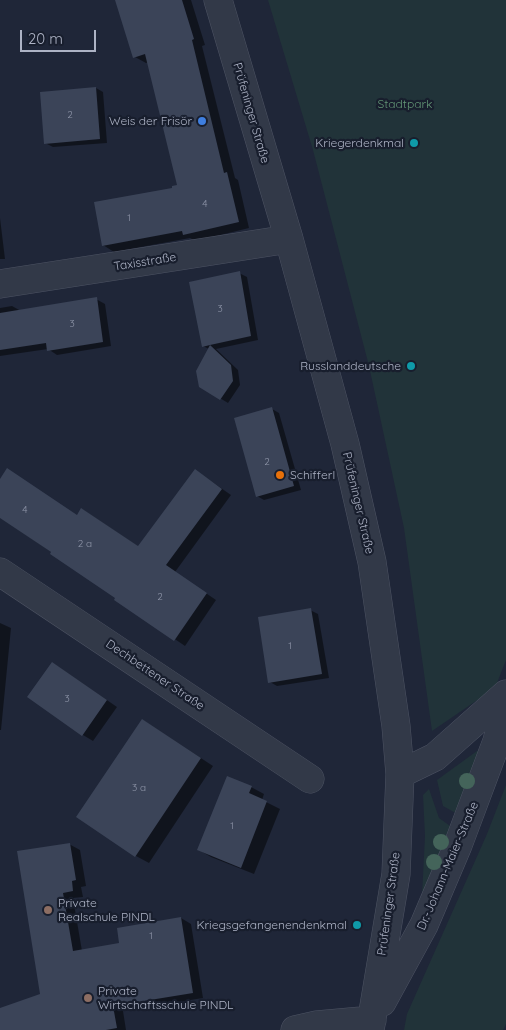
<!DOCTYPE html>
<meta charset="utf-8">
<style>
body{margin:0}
#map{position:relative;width:506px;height:1030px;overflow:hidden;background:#1f2638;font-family:Quicksand,sans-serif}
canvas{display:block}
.scale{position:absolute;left:20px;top:30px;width:76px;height:22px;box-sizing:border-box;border:2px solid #adb3c5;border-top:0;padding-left:6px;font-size:15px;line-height:18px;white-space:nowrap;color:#adb3c5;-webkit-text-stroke:4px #181e2d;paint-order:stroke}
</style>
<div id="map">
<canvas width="506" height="1030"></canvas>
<div class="scale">20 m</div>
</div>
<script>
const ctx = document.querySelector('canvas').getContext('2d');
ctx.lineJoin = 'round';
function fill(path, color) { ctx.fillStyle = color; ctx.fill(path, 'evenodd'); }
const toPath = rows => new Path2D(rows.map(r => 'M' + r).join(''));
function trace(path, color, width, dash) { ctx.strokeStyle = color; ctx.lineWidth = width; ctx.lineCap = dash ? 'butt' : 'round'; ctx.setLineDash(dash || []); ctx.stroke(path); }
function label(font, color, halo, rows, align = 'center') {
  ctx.font = font + ' Quicksand,sans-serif'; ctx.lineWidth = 4.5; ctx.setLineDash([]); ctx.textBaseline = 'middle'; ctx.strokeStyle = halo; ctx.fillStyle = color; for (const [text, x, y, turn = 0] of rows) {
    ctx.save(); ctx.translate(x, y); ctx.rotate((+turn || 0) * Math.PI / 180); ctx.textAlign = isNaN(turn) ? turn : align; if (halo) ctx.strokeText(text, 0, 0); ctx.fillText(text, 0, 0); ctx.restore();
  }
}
fill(toPath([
 [268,0,506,0,506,660,495,688,432,731,404,528,369,366,313,150],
 [488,743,461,816,443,806,437,780],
 [506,785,506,1024,503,1030,404,1030,407,1014,487,834],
 [429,789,439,818,453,828,422,896,425,836,423,795]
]), '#213339');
fill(toPath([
 [117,0,191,0,205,45,202,46,235,178,238,180,249,228,196,241,190,238,114,252,103,245,179,186,149,62,146,63,135,57],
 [96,88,103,92,107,143,53,147,45,143],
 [0,218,5,259,0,259],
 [239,273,247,277,258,340,216,349,238,370,240,385,228,403,200,386,209,349,203,346],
 [96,299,105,304,111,346,57,355,48,349,0,356,0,308,12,306,21,311],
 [272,409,279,413,301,490,264,500,257,496],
 [195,470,231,495,175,572,216,600,185,646,116,599,117,597,0,517,0,481,78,516,82,509,139,547],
 [310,610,318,614,329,678,277,686,270,682],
 [0,623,11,628,1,730,0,730],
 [53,663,117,707,93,741,83,735],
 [143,720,213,766,149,863,136,856],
 [251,787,264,794,262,800,280,809,254,874,211,857,199,850],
 [69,844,80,850,86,886,81,887,83,897,73,898,82,951,120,944,181,918,191,924,203,998,123,1011,126,1030,0,1030,0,1009,41,995]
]), '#0007');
fill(toPath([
 [115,0,182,0,194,39,192,40,224,173,227,172,239,222,183,235,182,231,102,246,94,202,172,188,172,186,177,185,145,54,133,58],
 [96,87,100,139,44,144,40,92],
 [240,271,251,336,210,345,231,365,233,381,220,400,199,387,196,371,210,345,202,347,189,282],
 [97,297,103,342,47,351,46,343,0,350,0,313],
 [272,407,294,486,256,497,234,418],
 [7,468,77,515,81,508,138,546,195,469,222,489,166,565,207,593,174,641,114,600,115,598,50,554,51,552,0,518,0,479],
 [311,608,322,674,268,683,258,617],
 [52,662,107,700,82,736,27,697],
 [142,719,201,758,135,857,76,817],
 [227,776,252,786,249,793,267,801,241,868,197,850],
 [70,843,76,880,72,881,73,891,63,893,73,951,119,943,117,928,181,917,193,993,113,1006,117,1028,106,1030,0,1030,0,1008,40,994,17,851]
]), '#3b4458');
const minor = toPath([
 [218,0,289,239,345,444,372,562,396,726,400,774,396,874,370,1030],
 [0,284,289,239],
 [0,572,310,779],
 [400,774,435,757,506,694],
 [382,1002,424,925,458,845,497,741,506,705],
 [295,1030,317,1025,372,1020]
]);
trace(minor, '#4d5363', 29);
trace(minor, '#323948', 28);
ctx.fillStyle = '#44645a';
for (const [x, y] of [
 [467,781],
 [441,842],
 [434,862]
]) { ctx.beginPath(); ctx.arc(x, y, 8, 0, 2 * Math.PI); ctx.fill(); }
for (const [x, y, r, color] of [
 [202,121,5,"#3f7fe0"],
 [414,143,5,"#0f9aa8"],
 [411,366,5,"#0f9aa8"],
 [280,475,5,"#e8710a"],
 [48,910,5,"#8d6e63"],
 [357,925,5,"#0f9aa8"],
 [88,998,5,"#8d6e63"]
]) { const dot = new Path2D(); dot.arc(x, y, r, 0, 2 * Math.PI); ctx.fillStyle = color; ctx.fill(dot); trace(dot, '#181e2d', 2); }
label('10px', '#9097aa', null, [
 ["2",70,115],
 ["4",205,204],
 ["1",129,218],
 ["3",220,309],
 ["3",72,324],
 ["2",267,462],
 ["4",25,510],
 ["2 a",85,544],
 ["2",160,597],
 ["1",290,646],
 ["3",67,699],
 ["3 a",139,788],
 ["1",232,826],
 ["1",151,936]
]);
label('12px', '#639776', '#181e2d', [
 ["Stadtpark",405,104]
]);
label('12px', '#adb3c5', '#181e2d', [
 ["Prüfeninger Straße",251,113,74],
 ["Taxisstraße",145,262,-9],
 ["Prüfeninger Straße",358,503,77],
 ["Dechbettener Straße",155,675,34],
 ["Dr.-Johann-Maier-Straße",448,866,-67],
 ["Prüfeninger Straße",389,904,-82]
]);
label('12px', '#adb3c5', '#181e2d', [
 ["Weis der Frisör",192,121],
 ["Kriegerdenkmal",404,143],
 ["Russlanddeutsche",401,366],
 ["Schifferl",290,475,"left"],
 ["Private",58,903,"left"],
 ["Realschule PINDL",58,917,"left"],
 ["Kriegsgefangenendenkmal",347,925],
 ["Private",98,991,"left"],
 ["Wirtschaftsschule PINDL",98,1005,"left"]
], 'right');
</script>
